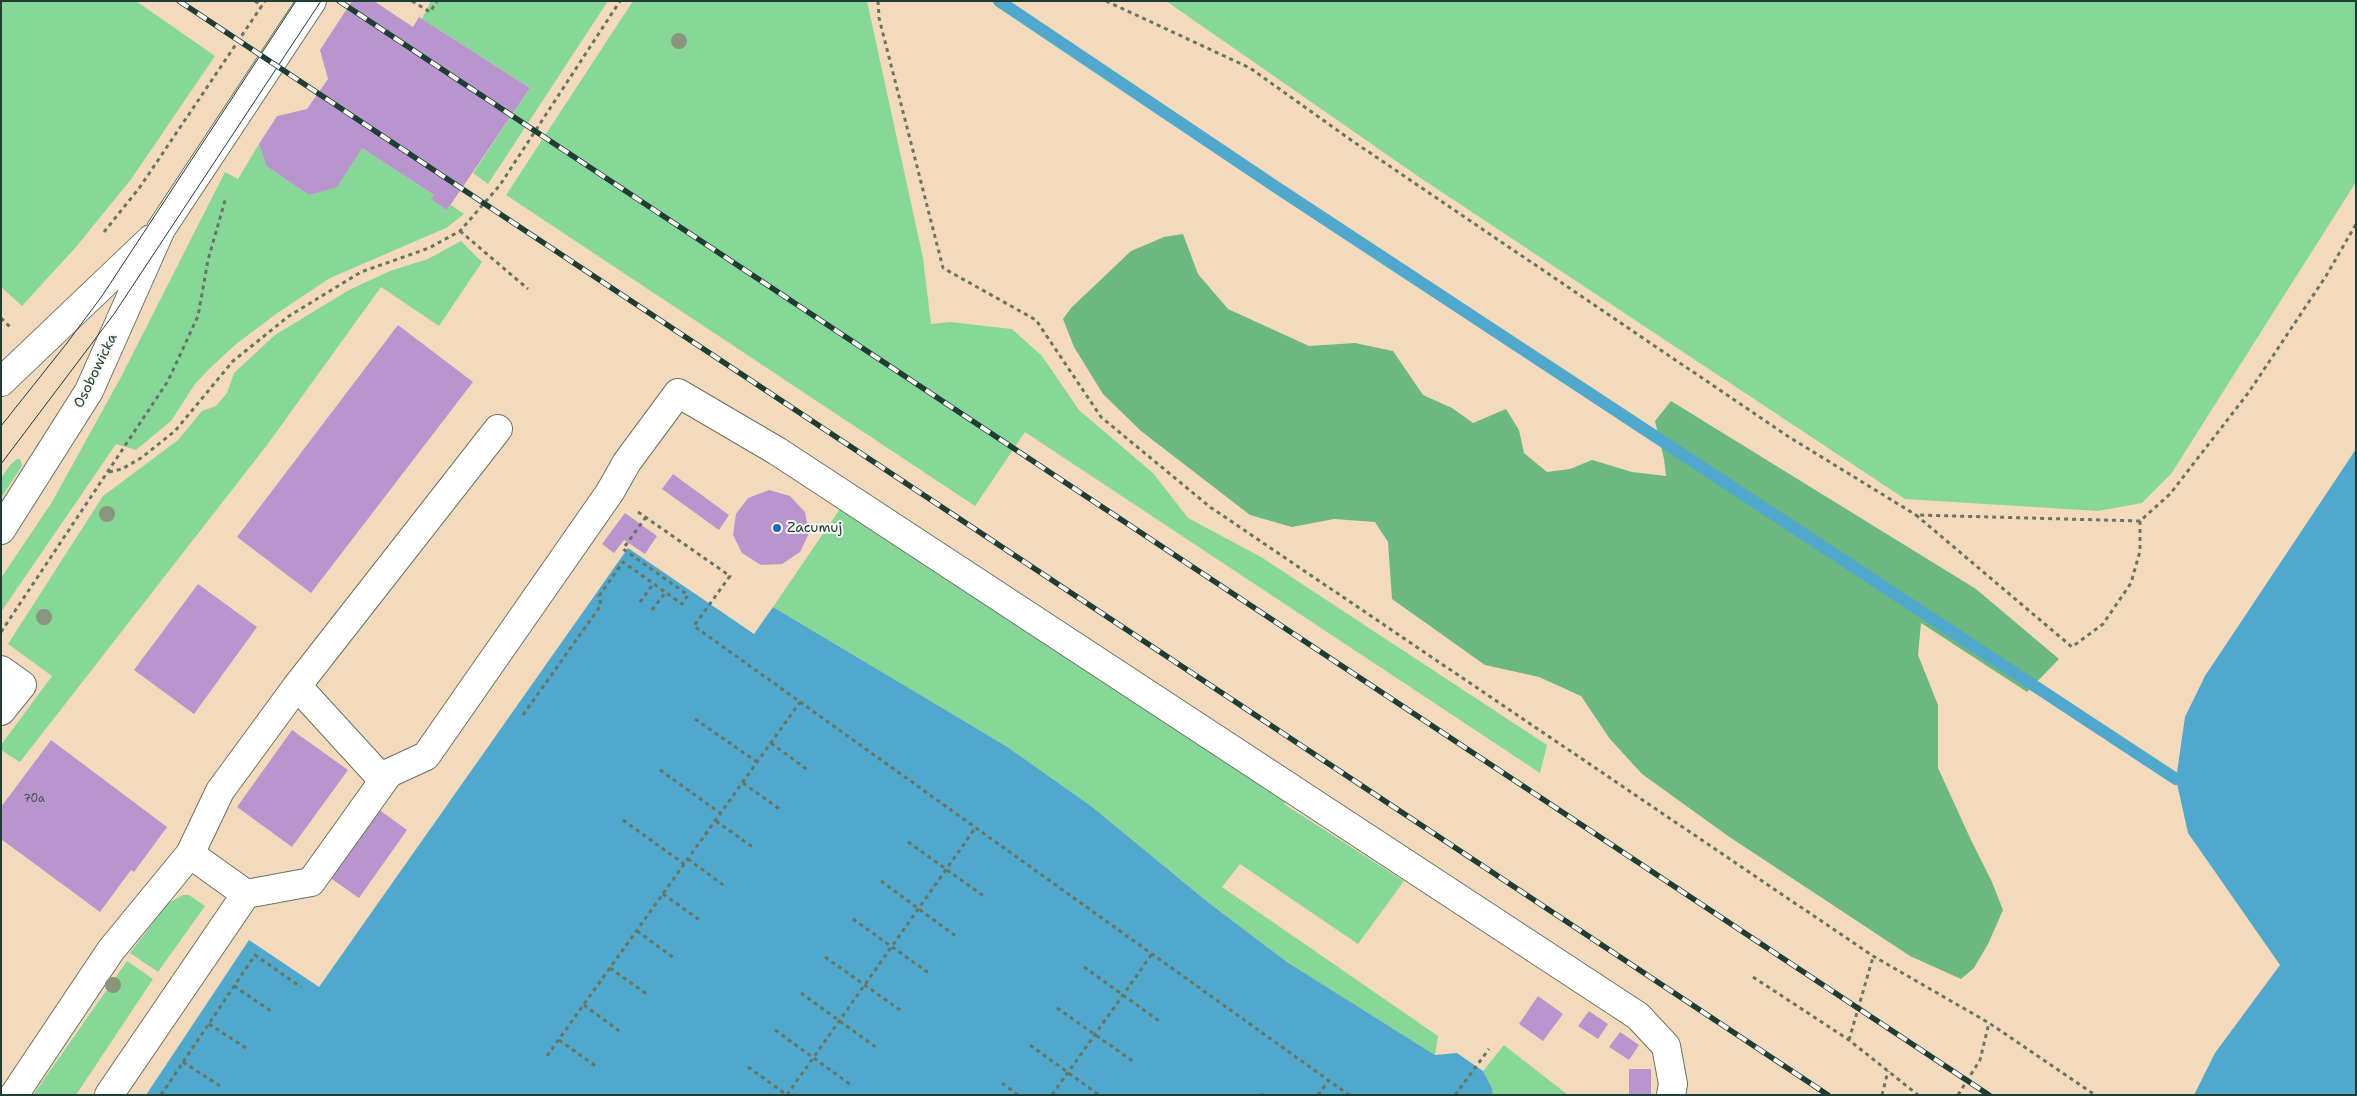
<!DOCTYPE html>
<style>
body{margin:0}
#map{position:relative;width:2357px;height:1096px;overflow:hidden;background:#f4dabd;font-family:"Shantell Sans",sans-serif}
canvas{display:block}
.frame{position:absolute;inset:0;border:2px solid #1f3d34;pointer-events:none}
</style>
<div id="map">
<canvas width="2357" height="1096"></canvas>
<div class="frame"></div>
</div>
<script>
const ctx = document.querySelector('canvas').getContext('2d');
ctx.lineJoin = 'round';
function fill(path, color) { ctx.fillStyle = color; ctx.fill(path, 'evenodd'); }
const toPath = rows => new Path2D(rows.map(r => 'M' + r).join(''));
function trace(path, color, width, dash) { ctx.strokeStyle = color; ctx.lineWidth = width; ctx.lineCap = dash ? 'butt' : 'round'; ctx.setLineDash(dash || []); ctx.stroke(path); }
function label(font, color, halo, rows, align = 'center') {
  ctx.font = font + ' "Shantell Sans",sans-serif'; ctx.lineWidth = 4; ctx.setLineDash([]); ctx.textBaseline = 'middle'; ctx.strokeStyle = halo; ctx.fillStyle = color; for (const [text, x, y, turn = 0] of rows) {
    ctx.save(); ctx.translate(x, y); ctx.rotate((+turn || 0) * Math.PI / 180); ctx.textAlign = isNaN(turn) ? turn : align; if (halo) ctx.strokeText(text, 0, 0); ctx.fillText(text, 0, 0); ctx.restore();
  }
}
fill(toPath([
 [1,1,136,1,215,56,132,178,76,247,22,306,1,287],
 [431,1,608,1,488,184,473,173,530,88,422,19],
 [633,1,867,1,923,258,931,324,950,322,1012,329,1042,356,1079,410,1153,473,1188,518,1261,557,1547,745,1540,773,1025,432,975,506,506,195],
 [1166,1,2356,1,2356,182,2171,474,2142,503,2098,511,1905,499,1419,177],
 [259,144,266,166,309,195,362,148,434,195,432,199,447,210,451,205,464,214,446,228,330,278,276,314,235,345,210,368,195,384,171,421,136,450,116,444,1,612,1,578,52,502,121,377,225,172,238,179],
 [461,241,482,262,439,326,381,287,267,445,20,762,1,750,1,745,52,676,8,644,103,496,178,440,202,411,216,406,227,393,234,373,275,335,349,290,390,271,428,259],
 [17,459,20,459,22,466,1,498,1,478,10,465],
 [844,503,1290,796,1284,804,1404,881,1358,944,1240,864,1222,887,1438,1036,1435,1055,1287,962,1209,903,1091,806,1006,746,773,607],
 [183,895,189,895,205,906,158,972,130,953,168,903],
 [127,961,153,979,76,1095,33,1095],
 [1504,1045,1568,1095,1493,1095,1492,1088,1483,1071]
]), '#87d898');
fill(toPath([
 [1183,234,1198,274,1228,309,1309,346,1355,343,1393,351,1423,395,1452,408,1473,423,1506,409,1519,430,1524,453,1547,472,1570,469,1592,460,1632,472,1666,476,1664,459,1655,421,1671,401,1976,589,2059,659,2027,692,1921,623,1918,655,1938,705,1938,768,1971,840,1992,882,2003,910,1988,944,1974,968,1961,979,1910,956,1728,836,1642,774,1610,739,1581,696,1539,677,1485,665,1392,599,1388,542,1375,522,1334,519,1292,527,1250,515,1141,431,1103,394,1074,347,1063,319,1071,308,1131,251,1164,237]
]), '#6db880');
fill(toPath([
 [2356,449,2356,1095,2194,1095,2215,1053,2280,965,2188,833,2176,779,2185,717,2205,676],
 [628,548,754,634,773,607,1006,746,1091,806,1209,903,1287,962,1435,1055,1457,1053,1483,1071,1492,1088,1493,1095,146,1095,249,940,319,987]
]), '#50a8cd');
trace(toPath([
 [999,1,1279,189,2176,779]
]), '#50a8cd', 12);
fill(toPath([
 [352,1,374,1,413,27,419,17,530,88,447,210,431,199,434,195,362,148,337,187,309,195,266,166,259,144,277,116,307,109,328,79,320,50],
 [398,325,473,382,311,593,237,537],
 [673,474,729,515,719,530,662,489],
 [769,490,790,496,805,512,809,533,800,552,782,564,761,565,742,553,733,535,736,514,748,498],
 [625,513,657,536,645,554,624,540,614,553,602,544],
 [198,584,257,627,194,714,134,670],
 [292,730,348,770,292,847,237,807],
 [51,740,167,827,134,872,131,870,100,912,1,839,1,807],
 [378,809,407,830,359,898,329,877],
 [1538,996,1563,1014,1543,1041,1519,1024],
 [1589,1011,1608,1024,1598,1039,1578,1026],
 [1620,1032,1639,1045,1629,1060,1609,1047],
 [1629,1069,1651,1069,1651,1095,1629,1095]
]), '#b995ce');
const minor = toPath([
 [1,382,151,239],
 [1,530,89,391,161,229,312,1],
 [1,670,22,685,1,711],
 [297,686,383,780],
 [246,894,311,882,389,773,426,756,610,492,627,462,678,393,777,451,1638,1016,1666,1046,1673,1084,1671,1095],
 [14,1095,111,950,190,854,220,791,297,686,498,429],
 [109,1095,246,894,190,854]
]);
trace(minor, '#6a7464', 30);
trace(toPath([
 [255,1,262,6],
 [412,1,430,12,437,1],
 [878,1,879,18,943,268,1036,320,1101,417,1210,507,1873,956,1989,1023,2095,1095],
 [1106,1,1250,68,1351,140,1789,437,1916,515],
 [460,231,528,289],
 [104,232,140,187,265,1],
 [1,318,10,327],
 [109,472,122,469,141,458,175,431,233,361,289,316,361,272,429,248,460,231,500,185,620,1],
 [638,512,730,576,694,626,1349,1095],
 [2140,521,2140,551,2131,583,2103,624,2072,647,1916,515,2140,521,2170,494,2249,392,2326,276,2356,224],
 [640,602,653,584],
 [652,610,665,593],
 [1,632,168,381,198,316,208,260,226,197],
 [523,715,601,605,599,596,623,562,682,604,688,595,623,549,646,517],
 [695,719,757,762],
 [771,743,809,771],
 [660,770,720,813],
 [743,783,781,810],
 [623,820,684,864],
 [716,821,754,848],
 [908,842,985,897],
 [688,859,726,887],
 [881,881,957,937],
 [663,894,701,921],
 [853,919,930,974],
 [637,931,674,958],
 [825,957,903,1012],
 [1084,967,1162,1023],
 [610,968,648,995],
 [1753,977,1849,1040,1918,1095],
 [234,986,271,1011],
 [801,993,877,1048],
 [584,1005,622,1033],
 [1057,1008,1134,1062],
 [209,1024,246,1048],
 [775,1030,851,1085],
 [559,1040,597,1067],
 [1849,1040,1873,957],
 [1030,1045,1099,1095],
 [547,1056,800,702],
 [183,1062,220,1086],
 [748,1067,787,1095],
 [1002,1083,1018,1095],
 [1261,1094,1263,1095],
 [161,1095,255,955,301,987],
 [787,1095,976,827],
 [1052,1095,1152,954],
 [1318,1095,1329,1080],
 [1455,1095,1489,1049],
 [1882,1095,1888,1071],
 [1958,1095,1980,1060,1989,1023]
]), '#6a7464', 3, [4, 4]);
trace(minor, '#fff', 28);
trace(toPath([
 [1,426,67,343,102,296,296,1],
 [1,464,114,314,321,1]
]), '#1f3d34', 1);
const rail = toPath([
 [179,1,1828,1095],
 [339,1,1989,1095]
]);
trace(rail, '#1f3d34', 5.5);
trace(rail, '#f6f6f2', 4, [11]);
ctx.fillStyle = '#8a957d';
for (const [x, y] of [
 [679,41],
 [107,514],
 [44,617],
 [113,985]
]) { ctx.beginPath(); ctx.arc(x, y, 8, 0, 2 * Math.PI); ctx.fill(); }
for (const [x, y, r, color] of [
 [777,528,5,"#1f6fb2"]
]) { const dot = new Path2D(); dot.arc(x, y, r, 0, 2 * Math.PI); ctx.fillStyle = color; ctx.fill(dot); trace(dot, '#f6f6f2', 2); }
label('11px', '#46535a', null, [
 ["70a",34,799]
]);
label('14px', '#1f3d34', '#f6f6f2', [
 ["Osobowicka",96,371,-64]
]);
label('14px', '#1f3d34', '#f6f6f2', [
 ["Zacumuj",787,528]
], 'left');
</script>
